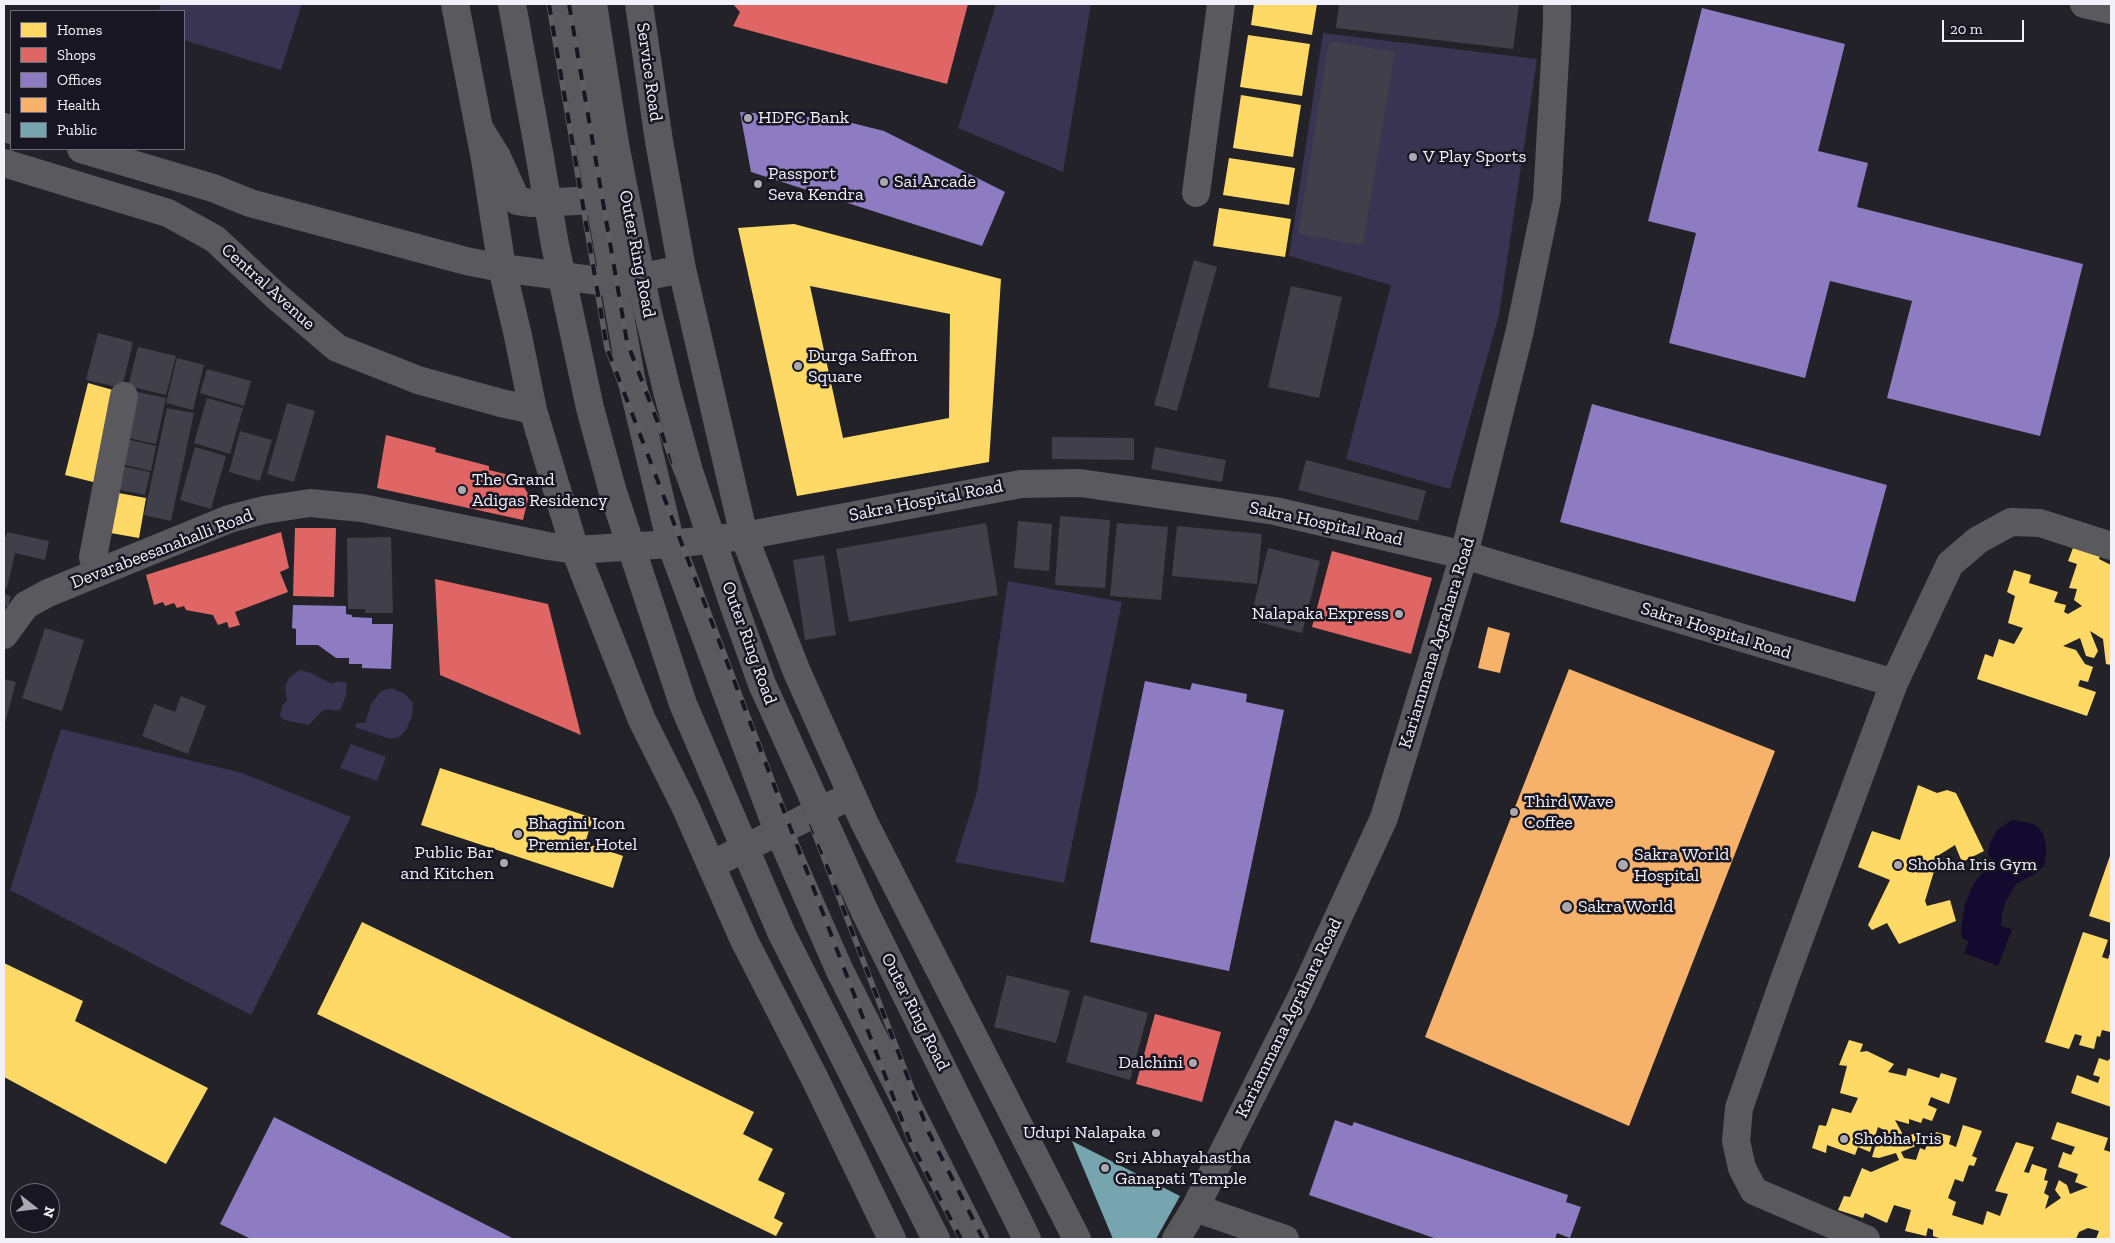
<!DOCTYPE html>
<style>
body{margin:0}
#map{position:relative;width:2115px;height:1243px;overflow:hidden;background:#232228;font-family:"Zilla Slab",serif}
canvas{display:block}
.frame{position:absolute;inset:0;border:5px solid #f2f1fa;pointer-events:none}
.legend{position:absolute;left:10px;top:10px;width:175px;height:140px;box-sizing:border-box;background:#181622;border:1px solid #6f6e78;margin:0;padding:6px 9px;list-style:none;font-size:15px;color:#f2f1fa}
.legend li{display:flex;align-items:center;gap:10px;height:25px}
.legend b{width:25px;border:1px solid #6f6e78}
.north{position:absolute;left:10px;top:1183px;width:50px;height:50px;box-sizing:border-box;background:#181622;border:1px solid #6f6e78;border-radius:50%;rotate:106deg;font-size:14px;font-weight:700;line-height:20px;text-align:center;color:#f2f1fa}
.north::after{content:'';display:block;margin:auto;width:18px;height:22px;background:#aaa9b0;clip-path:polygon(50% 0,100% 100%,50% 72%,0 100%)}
.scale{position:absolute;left:1942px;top:20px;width:82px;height:22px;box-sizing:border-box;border:2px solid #f2f1fa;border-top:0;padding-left:6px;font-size:15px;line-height:18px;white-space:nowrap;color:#f2f1fa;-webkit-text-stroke:4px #181622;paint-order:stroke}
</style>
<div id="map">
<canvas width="2115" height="1243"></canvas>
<div class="frame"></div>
<ul class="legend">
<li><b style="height:14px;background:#ffd966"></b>Homes</li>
<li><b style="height:14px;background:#e06666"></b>Shops</li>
<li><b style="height:14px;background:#8e7cc3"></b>Offices</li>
<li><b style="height:14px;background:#f6b26b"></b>Health</li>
<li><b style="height:14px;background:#76a5af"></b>Public</li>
</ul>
<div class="north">N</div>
<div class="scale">20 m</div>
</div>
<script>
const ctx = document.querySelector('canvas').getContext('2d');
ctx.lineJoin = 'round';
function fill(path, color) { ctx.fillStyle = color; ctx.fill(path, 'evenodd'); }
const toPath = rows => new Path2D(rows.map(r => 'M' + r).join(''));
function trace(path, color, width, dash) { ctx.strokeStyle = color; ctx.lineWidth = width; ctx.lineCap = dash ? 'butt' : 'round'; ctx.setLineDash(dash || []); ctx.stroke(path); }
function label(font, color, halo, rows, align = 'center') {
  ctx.font = font + ' "Zilla Slab",serif'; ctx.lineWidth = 5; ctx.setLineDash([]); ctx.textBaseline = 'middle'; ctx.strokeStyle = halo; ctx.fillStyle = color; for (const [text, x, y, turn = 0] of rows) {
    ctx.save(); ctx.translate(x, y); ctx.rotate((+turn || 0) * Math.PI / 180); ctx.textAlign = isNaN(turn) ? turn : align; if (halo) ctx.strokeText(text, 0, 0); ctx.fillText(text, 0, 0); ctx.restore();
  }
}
fill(toPath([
 [161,4,302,4,281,70,184,40,184,11,159,11],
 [996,4,1091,4,1063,172,958,128],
 [1323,33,1537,59,1499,315,1450,489,1346,459,1391,285,1289,256],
 [1008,581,1122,602,1064,883,955,862,977,792],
 [299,670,311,673,332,684,338,681,347,683,346,695,341,709,336,711,327,709,321,712,309,725,284,720,280,715,282,706,287,700,285,687,289,678],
 [392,688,405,694,413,703,412,716,406,730,399,737,390,739,355,727,356,723,365,723,371,704,381,691],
 [61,729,242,773,351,817,251,1015,10,890],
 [351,744,386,757,377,781,340,768]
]), '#393452');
fill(toPath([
 [2012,820,2031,823,2038,827,2043,834,2046,844,2046,854,2044,866,2035,874,2016,884,2006,901,2002,913,2001,926,2012,929,1998,966,1964,953,1969,941,1962,938,1961,930,1965,904,1971,889,1977,879,1992,862,1988,853,1990,843,1996,831]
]), '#140a2f');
fill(toPath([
 [1254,4,1317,4,1312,35,1251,25],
 [1248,35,1310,44,1302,96,1240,87],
 [1241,95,1301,105,1293,157,1233,148],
 [1229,158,1295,168,1289,205,1223,195],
 [1219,208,1291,219,1285,257,1213,246],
 [794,224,1001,279,989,462,797,496,738,228],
 [810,286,950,314,949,418,843,438],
 [88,383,120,392,97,483,65,475],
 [113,492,146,498,139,538,105,532],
 [2076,540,2102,549,2099,559,2111,565,2111,665,2106,664,2103,639,2090,631,2098,651,2094,658,2086,656,2080,638,2063,646,2076,650,2085,664,2093,667,2088,682,2080,680,2078,686,2096,692,2087,716,1977,679,1985,654,1993,657,1999,639,2014,644,2023,628,2008,623,2015,596,2007,592,2014,570,2031,575,2029,583,2058,592,2054,602,2066,605,2064,612,2068,614,2082,606,2074,600,2077,589,2069,588,2077,564,2068,561],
 [440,768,593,818,585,843,623,856,613,888,421,825],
 [1918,785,1937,793,1947,790,1956,793,1984,851,1962,862,1955,845,1939,855,1925,901,1927,906,1950,900,1956,921,1899,944,1887,923,1872,930,1868,925,1890,880,1858,867,1872,831,1900,840],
 [2111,853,2111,923,2089,916],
 [362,922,754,1112,743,1134,773,1149,758,1180,785,1193,774,1218,783,1223,776,1236,317,1014],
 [2083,932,2108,940,2102,957,2108,959,2111,950,2111,1029,2110,1032,2102,1030,2100,1037,2097,1036,2094,1049,2079,1045,2082,1036,2075,1034,2069,1049,2045,1042],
 [4,963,83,1001,75,1021,208,1088,166,1164,4,1077],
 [1849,1040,1863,1044,1860,1052,1867,1051,1894,1064,1888,1072,1906,1076,1908,1068,1939,1078,1941,1073,1957,1078,1949,1104,1931,1097,1928,1105,1937,1109,1932,1121,1923,1118,1921,1123,1909,1119,1909,1124,1895,1120,1902,1133,1898,1140,1918,1132,1925,1135,1923,1143,1901,1152,1904,1158,1916,1160,1920,1148,1925,1150,1929,1139,1933,1140,1936,1132,1951,1136,1949,1144,1956,1147,1963,1125,1982,1131,1972,1156,1977,1158,1974,1166,1969,1165,1963,1182,1955,1179,1948,1198,1956,1202,1952,1215,1983,1225,1987,1211,2000,1216,2008,1194,1995,1191,2016,1142,2034,1147,2024,1172,2029,1173,2032,1164,2047,1169,2044,1180,2048,1181,2044,1193,2049,1196,2045,1209,2061,1198,2055,1190,2059,1180,2067,1185,2070,1194,2088,1187,2075,1182,2078,1174,2058,1167,2063,1152,2071,1155,2075,1147,2051,1139,2057,1122,2108,1138,2104,1150,2111,1152,2111,1239,2096,1239,2099,1231,2088,1228,2079,1232,2076,1239,1942,1239,1933,1236,1933,1230,1928,1228,1926,1236,1905,1231,1911,1210,1894,1205,1887,1223,1865,1213,1863,1218,1838,1210,1844,1196,1850,1197,1862,1168,1871,1172,1899,1160,1896,1153,1879,1158,1872,1157,1875,1147,1889,1140,1886,1131,1878,1127,1870,1152,1858,1147,1855,1155,1827,1145,1826,1153,1812,1148,1819,1125,1826,1126,1832,1108,1851,1113,1858,1098,1840,1093,1847,1066,1839,1065],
 [2099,1058,2108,1061,2109,1059,2111,1060,2111,1107,2071,1093,2077,1075,2098,1083,2100,1077,2093,1075]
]), '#ffd966');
fill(toPath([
 [733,4,968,4,947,84,733,26,740,12],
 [386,435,436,448,435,452,489,466,489,470,517,477,529,495,523,520,377,488],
 [295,528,336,528,334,597,293,596],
 [281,532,289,568,280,572,288,592,235,612,240,625,229,628,227,622,218,625,213,615,186,610,184,606,177,608,174,603,165,606,163,602,154,605,146,575],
 [1332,551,1432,578,1411,654,1312,627],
 [435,579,548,604,581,735,440,675],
 [1155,1014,1221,1032,1202,1102,1136,1084]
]), '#e06666');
fill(toPath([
 [1702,8,1845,44,1818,151,1868,163,1857,207,2083,264,2040,436,1887,398,1912,301,1830,281,1805,378,1669,343,1696,233,1648,221],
 [740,112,836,119,884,131,1005,192,982,246,751,172],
 [1592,404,1887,485,1855,602,1560,522],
 [293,605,346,606,346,614,352,615,352,617,372,618,372,624,393,624,391,669,362,668,362,664,349,664,349,658,336,658,318,645,296,645,296,629,292,628],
 [1145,681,1190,690,1192,683,1247,694,1246,702,1284,710,1229,971,1090,942],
 [274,1117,514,1239,251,1239,220,1224],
 [1335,1120,1352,1126,1354,1122,1568,1195,1566,1202,1581,1207,1570,1238,1557,1233,1555,1239,1437,1239,1309,1195]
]), '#8e7cc3');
fill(toPath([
 [1488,627,1510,633,1500,673,1478,668],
 [1569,669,1775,751,1629,1126,1425,1037]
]), '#f6b26b');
fill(toPath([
 [1072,1141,1180,1196,1156,1239,1113,1239]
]), '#76a5af');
fill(toPath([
 [1339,4,1519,4,1513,49,1336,28],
 [1329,41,1395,52,1363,245,1298,234],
 [1194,260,1217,267,1177,411,1154,405],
 [1291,286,1342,297,1319,398,1268,387],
 [98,333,133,342,122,388,86,380],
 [138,347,176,356,166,395,128,386],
 [177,358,204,365,193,410,166,403],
 [207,369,251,381,244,406,200,393],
 [133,391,166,398,156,444,123,437],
 [207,398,243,408,230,454,194,443],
 [287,403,315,411,294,482,267,474],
 [167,408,194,413,171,521,144,515],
 [240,431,272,440,260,481,229,472],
 [1052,437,1134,438,1134,460,1052,459],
 [122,438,156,446,151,471,117,463],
 [195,447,226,456,211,509,180,500],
 [1155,447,1226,460,1222,482,1151,469],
 [1306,460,1426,491,1418,521,1298,490],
 [116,465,150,472,145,495,111,488],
 [1060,516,1110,520,1105,588,1055,585],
 [1018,521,1052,524,1049,571,1014,568],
 [986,523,998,595,849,622,836,549],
 [1117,523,1168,527,1161,600,1110,596],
 [1177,526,1262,534,1257,584,1172,576],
 [7,532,49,541,45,560,15,553,7,588,4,587,4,536,6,537],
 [391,537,393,613,365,613,365,609,348,609,347,538],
 [1268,548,1320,561,1302,633,1250,620],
 [824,555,836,635,805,640,793,560],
 [4,594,11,596,8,607,4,606],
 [45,628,84,640,62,711,22,698],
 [4,679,16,682,4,727],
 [181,696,206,706,188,754,142,736,154,704,175,712],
 [1007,975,1070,991,1056,1043,994,1027],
 [1084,995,1148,1013,1130,1080,1066,1062]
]), '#403f4a');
trace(toPath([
 [2084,4,2111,10],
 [1196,193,1221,4],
 [1464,555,1894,683],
 [97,573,93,557,124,396],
 [1866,1239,1754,1191,1742,1168,1736,1141,1739,1108,1784,980,1894,683,1950,564,1978,540,2011,522,2040,523,2111,546]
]), '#5a595d', 28);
trace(toPath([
 [455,4,485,159,502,268,518,336,533,410,575,550,642,720,685,806,744,940,815,1079,892,1239],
 [639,4,659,141,682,269,744,536,797,672,864,822,1077,1239],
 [4,127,11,130],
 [81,149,213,188,250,203,466,261,502,268,614,283,682,269],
 [4,163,168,213,215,239,276,296,337,348,418,380,501,403,533,410],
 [4,635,26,605,48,593,229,519,264,510,310,503,362,508,548,546,575,550,671,544,744,536,1021,484,1080,483,1275,511,1464,555],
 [711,865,852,795],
 [1195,1208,1285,1239],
 [1176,1239,1195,1208,1301,998,1384,818,1464,555,1520,330,1547,199,1557,23,1557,4]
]), '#5a595d', 28);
trace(toPath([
 [512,4,540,158],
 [565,4,631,378,671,544,775,823,839,969,975,1239],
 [593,4,615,144],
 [479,128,497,157,517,201,532,203,599,200],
 [865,912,1027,1239],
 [781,932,936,1239]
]), '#5a5a5e', 28);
const rail = toPath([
 [549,4,607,348,910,1141,961,1239],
 [569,4,627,342,929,1133,983,1239]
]);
trace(rail, '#5e5e62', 5.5);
trace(rail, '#181622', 4, [11]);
trace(toPath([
 [615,144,647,308,667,391,689,471,734,606,762,684,865,912],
 [540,158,555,245,590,408,612,489,683,704,781,932]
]), '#5a5a5e', 28);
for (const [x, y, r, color] of [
 [748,118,5,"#aaa9b0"],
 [1413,157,5,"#aaa9b0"],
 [884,182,5,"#aaa9b0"],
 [758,184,5,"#aaa9b0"],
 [798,366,5,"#aaa9b0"],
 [462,490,5,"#aaa9b0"],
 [1399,614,5,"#aaa9b0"],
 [1514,812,5,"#aaa9b0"],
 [518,834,5,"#aaa9b0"],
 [504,863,5,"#aaa9b0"],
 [1623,865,6,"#aaa9b0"],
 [1898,865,5,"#aaa9b0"],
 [1567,907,6,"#aaa9b0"],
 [1193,1063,5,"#aaa9b0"],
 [1156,1133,5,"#aaa9b0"],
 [1844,1139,5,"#aaa9b0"],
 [1105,1168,5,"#aaa9b0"]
]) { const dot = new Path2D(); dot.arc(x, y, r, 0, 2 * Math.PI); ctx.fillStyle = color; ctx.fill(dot); trace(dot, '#181622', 2); }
label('18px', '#f2f1fa', '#181622', [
 ["Service Road",649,72,82],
 ["Outer Ring Road",637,254,79],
 ["Central Avenue",268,287,42],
 ["Sakra Hospital Road",926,501,-11],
 ["Sakra Hospital Road",1326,524,12],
 ["Devarabeesanahalli Road",162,549,-21],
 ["Sakra Hospital Road",1716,631,17],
 ["Outer Ring Road",749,643,70],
 ["Kariammana Agrahara Road",1437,643,-73],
 ["Outer Ring Road",915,1012,63],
 ["Kariammana Agrahara Road",1289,1018,-64]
]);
label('18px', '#f2f1fa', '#181622', [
 ["HDFC Bank",758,118],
 ["V Play Sports",1423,157],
 ["Passport",768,174],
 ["Seva Kendra",768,195],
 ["Sai Arcade",894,182],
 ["Durga Saffron",808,356],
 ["Square",808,377],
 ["The Grand",472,480],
 ["Adigas Residency",472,501],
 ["Nalapaka Express",1389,614,"right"],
 ["Third Wave",1524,802],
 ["Coffee",1524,823],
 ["Bhagini Icon",528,824],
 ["Premier Hotel",528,845],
 ["Public Bar",494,853,"right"],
 ["and Kitchen",494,874,"right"],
 ["Sakra World",1634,855],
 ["Hospital",1634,876],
 ["Shobha Iris Gym",1908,865],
 ["Sakra World",1578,907],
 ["Dalchini",1183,1063,"right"],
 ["Udupi Nalapaka",1146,1133,"right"],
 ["Shobha Iris",1854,1139],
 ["Sri Abhayahastha",1115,1158],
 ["Ganapati Temple",1115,1179]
], 'left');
</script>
